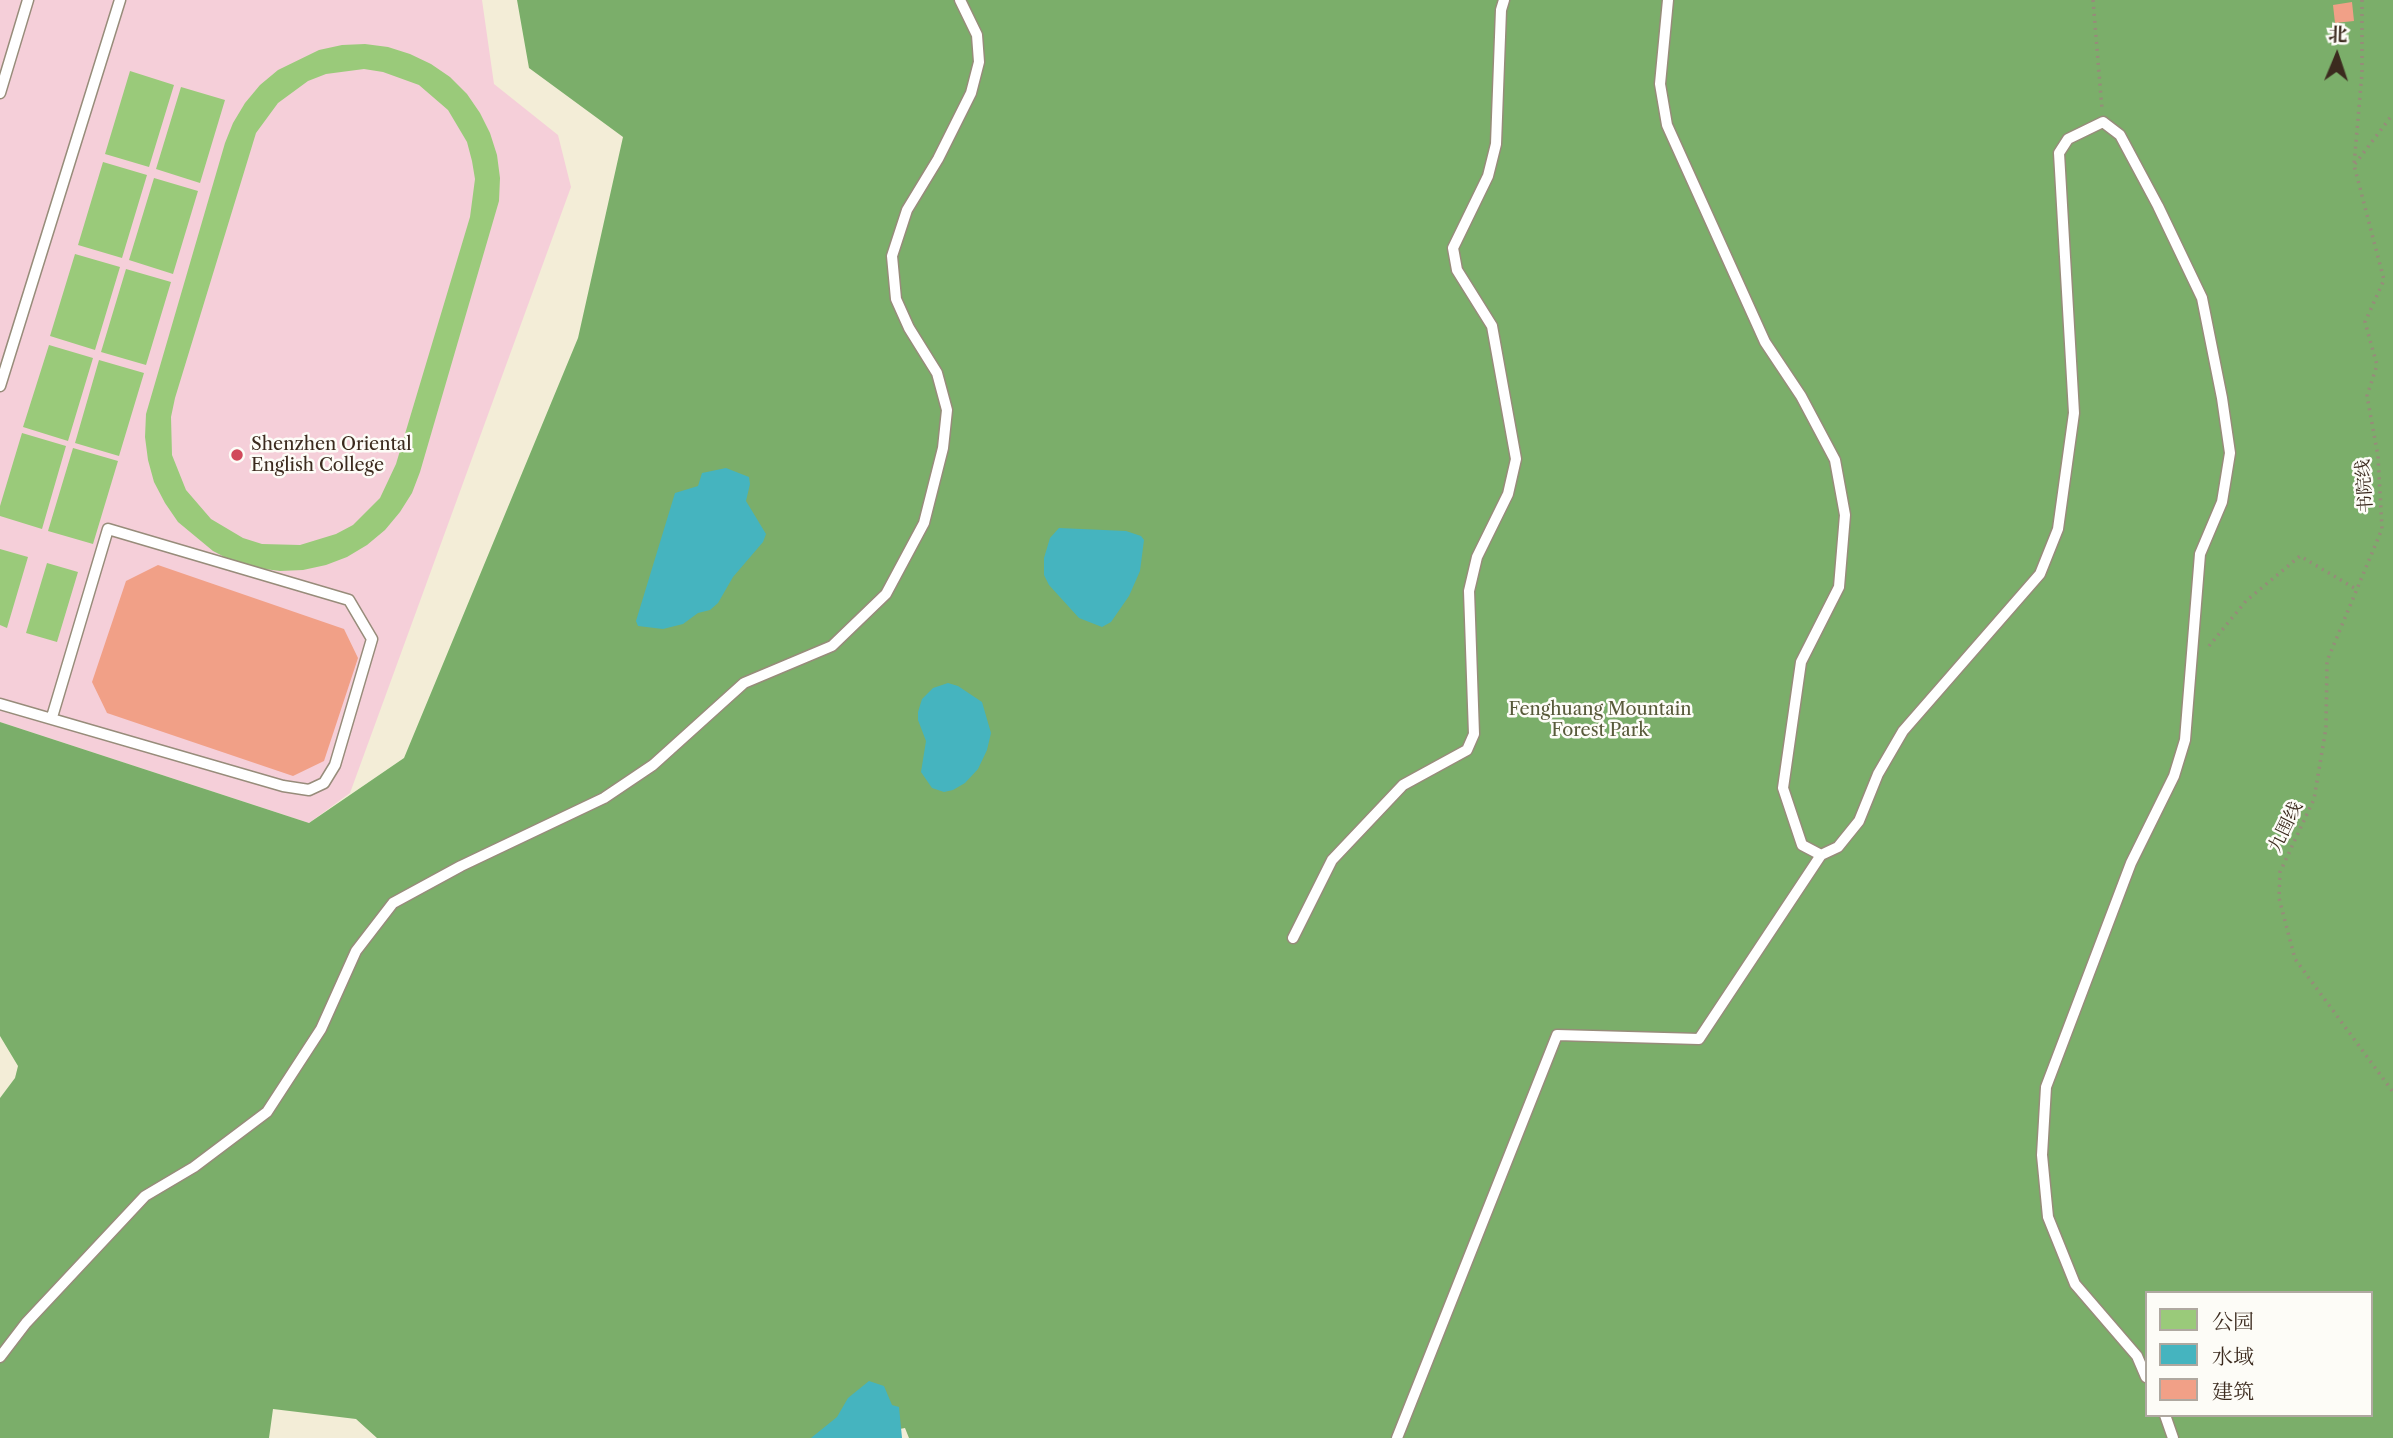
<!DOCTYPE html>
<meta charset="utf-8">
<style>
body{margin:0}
#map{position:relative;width:2393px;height:1438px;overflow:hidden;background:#f3edd7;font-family:"Libre Caslon Text","Noto Serif SC",serif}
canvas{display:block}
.legend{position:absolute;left:2145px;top:1291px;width:228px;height:126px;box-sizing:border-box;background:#fdfcf7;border:2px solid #afa8a0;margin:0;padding:9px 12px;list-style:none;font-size:21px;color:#3b2a1e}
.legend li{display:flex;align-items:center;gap:14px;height:35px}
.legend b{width:35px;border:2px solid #afa8a0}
.north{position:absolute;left:2302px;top:21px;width:70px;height:70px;-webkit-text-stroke:5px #fdfcf7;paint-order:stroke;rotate:2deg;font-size:19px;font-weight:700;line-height:28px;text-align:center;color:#3b2a1e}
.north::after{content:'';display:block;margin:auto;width:24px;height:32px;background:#3b2a1e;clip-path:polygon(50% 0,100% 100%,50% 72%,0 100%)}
</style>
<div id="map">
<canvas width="2393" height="1438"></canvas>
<ul class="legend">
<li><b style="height:19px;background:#9aca7a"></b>公园</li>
<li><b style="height:19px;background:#45b4bf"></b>水域</li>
<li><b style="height:19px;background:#f1a087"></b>建筑</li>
</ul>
<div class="north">北</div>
</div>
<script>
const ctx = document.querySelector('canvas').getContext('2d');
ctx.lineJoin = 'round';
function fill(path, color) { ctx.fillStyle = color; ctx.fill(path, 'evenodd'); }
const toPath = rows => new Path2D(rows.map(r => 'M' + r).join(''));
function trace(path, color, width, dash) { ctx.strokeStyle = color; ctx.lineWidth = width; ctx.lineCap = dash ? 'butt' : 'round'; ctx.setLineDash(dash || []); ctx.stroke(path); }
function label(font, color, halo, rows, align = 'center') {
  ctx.font = font + ' "Libre Caslon Text","Noto Serif SC",serif'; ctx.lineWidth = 5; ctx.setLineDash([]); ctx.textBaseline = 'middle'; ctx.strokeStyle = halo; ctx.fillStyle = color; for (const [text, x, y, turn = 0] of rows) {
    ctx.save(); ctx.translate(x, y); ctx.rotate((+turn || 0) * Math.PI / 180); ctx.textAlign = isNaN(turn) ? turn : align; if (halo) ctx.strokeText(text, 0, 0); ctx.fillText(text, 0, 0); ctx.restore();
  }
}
fill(toPath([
 [0,0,482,0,494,84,558,135,571,187,350,793,309,823,0,722]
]), '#f5cfd9');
fill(toPath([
 [365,44,388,47,410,54,431,64,450,77,467,94,480,113,490,133,497,155,500,178,499,201,420,472,412,493,400,512,385,530,367,545,347,557,326,565,303,570,280,571,257,568,234,562,213,551,178,522,165,503,154,482,148,460,145,437,146,414,225,143,233,123,245,103,260,85,278,70,319,50,342,45],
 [364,69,383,72,419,85,448,110,467,142,472,161,475,179,470,217,396,464,380,498,353,525,336,534,300,545,262,544,243,538,211,519,186,490,172,455,171,417,175,398,256,133,278,103,308,81,326,74],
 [130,71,174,85,149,167,105,154],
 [181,87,225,100,200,183,156,169],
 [103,162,147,175,122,258,78,245],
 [154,178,198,191,173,274,129,260],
 [75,254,120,267,95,350,50,336],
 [126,269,171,282,146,365,101,352],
 [49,345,93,358,68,441,23,427],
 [99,360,144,373,119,456,75,443],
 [22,433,66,446,42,529,0,516,0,506],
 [73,448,118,461,93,544,48,531],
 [0,549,28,557,7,628,0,625],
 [47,563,78,572,57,642,26,633]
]), '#9aca7a');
fill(toPath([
 [517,0,2393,0,2393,1438,909,1438,905,1428,851,1438,377,1438,356,1419,273,1409,269,1438,0,1438,0,1098,15,1078,18,1066,0,1036,0,722,309,823,404,758,578,338,623,137,529,68],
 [2146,1293,2370,1293,2370,1415,2146,1415]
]), '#7bae6a');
fill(toPath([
 [726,468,749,477,750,484,746,501,766,534,763,542,733,577,718,603,710,610,698,613,683,624,663,629,638,626,636,621,675,493,698,486,702,473],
 [1059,528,1126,531,1141,536,1144,540,1140,571,1129,596,1111,622,1102,627,1079,618,1049,585,1044,575,1044,558,1050,538],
 [948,683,958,686,982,702,991,733,987,750,978,769,965,783,953,790,944,792,932,788,921,772,926,741,918,720,918,712,922,699,933,688],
 [869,1381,884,1386,892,1405,899,1407,902,1438,811,1438,837,1417,848,1398]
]), '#45b4bf');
fill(toPath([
 [2352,2,2354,21,2335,23,2333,5],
 [158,565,344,629,358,658,324,761,293,776,107,713,92,682,126,581]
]), '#f1a087');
const service = toPath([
 [1668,0,1660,84,1667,125,1765,342,1801,396,1835,460,1845,515,1839,587,1801,662,1783,788,1802,845,1821,855,1838,847,1859,821,1878,774,1903,731,2040,574,2058,529,2074,413,2059,153,2068,139,2103,122,2120,135,2158,206,2202,298,2222,398,2230,453,2222,502,2200,554,2185,740,2174,776,2131,863,2046,1087,2042,1155,2048,1217,2075,1284,2137,1356,2146,1377],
 [0,93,28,0],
 [0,386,120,0],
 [0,704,283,786,309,790,324,783,335,765,372,639,349,600,108,529,52,717],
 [1293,938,1332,860,1403,785,1467,750,1474,734,1469,591,1477,557,1508,494,1516,459,1492,326,1457,270,1453,248,1488,176,1496,144,1501,10,1504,0],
 [0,1357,26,1323,145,1196,194,1167,267,1112,321,1029,356,951,393,903,461,866,604,798,653,765,744,683,832,646,886,594,924,523,943,448,947,410,937,373,909,328,896,299,892,256,907,210,938,159,971,93,979,62,977,35,960,0],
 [2165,1415,2173,1438],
 [1397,1438,1557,1035,1699,1039,1821,855]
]);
trace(service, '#978c7a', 13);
trace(toPath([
 [2093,0,2102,109],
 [2362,0,2362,73,2354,165,2384,280,2365,322,2377,365,2367,396,2378,456,2382,529,2327,661,2326,728,2314,799,2280,872,2279,898,2295,959,2393,1092],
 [2355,164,2393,114],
 [2209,646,2246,601,2300,556,2356,589]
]), '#978c7a', 3.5, [2, 5]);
trace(service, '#fff', 10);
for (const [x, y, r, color] of [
 [237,455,7,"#d1495b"]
]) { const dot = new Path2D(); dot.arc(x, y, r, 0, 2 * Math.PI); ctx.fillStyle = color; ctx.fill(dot); trace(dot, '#fdfcf7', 2.5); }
label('18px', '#3b2a1e', '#fdfcf7', [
 ["Shenzhen Oriental",251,445],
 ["English College",251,466]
], 'left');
label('18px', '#3b2a1e', '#fdfcf7', [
 ["书院线",2365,486,-94],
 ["九围线",2286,827,-64]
]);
label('18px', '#585a3a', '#fdfcf7', [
 ["Fenghuang Mountain",1600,710],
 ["Forest Park",1600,731]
]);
</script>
